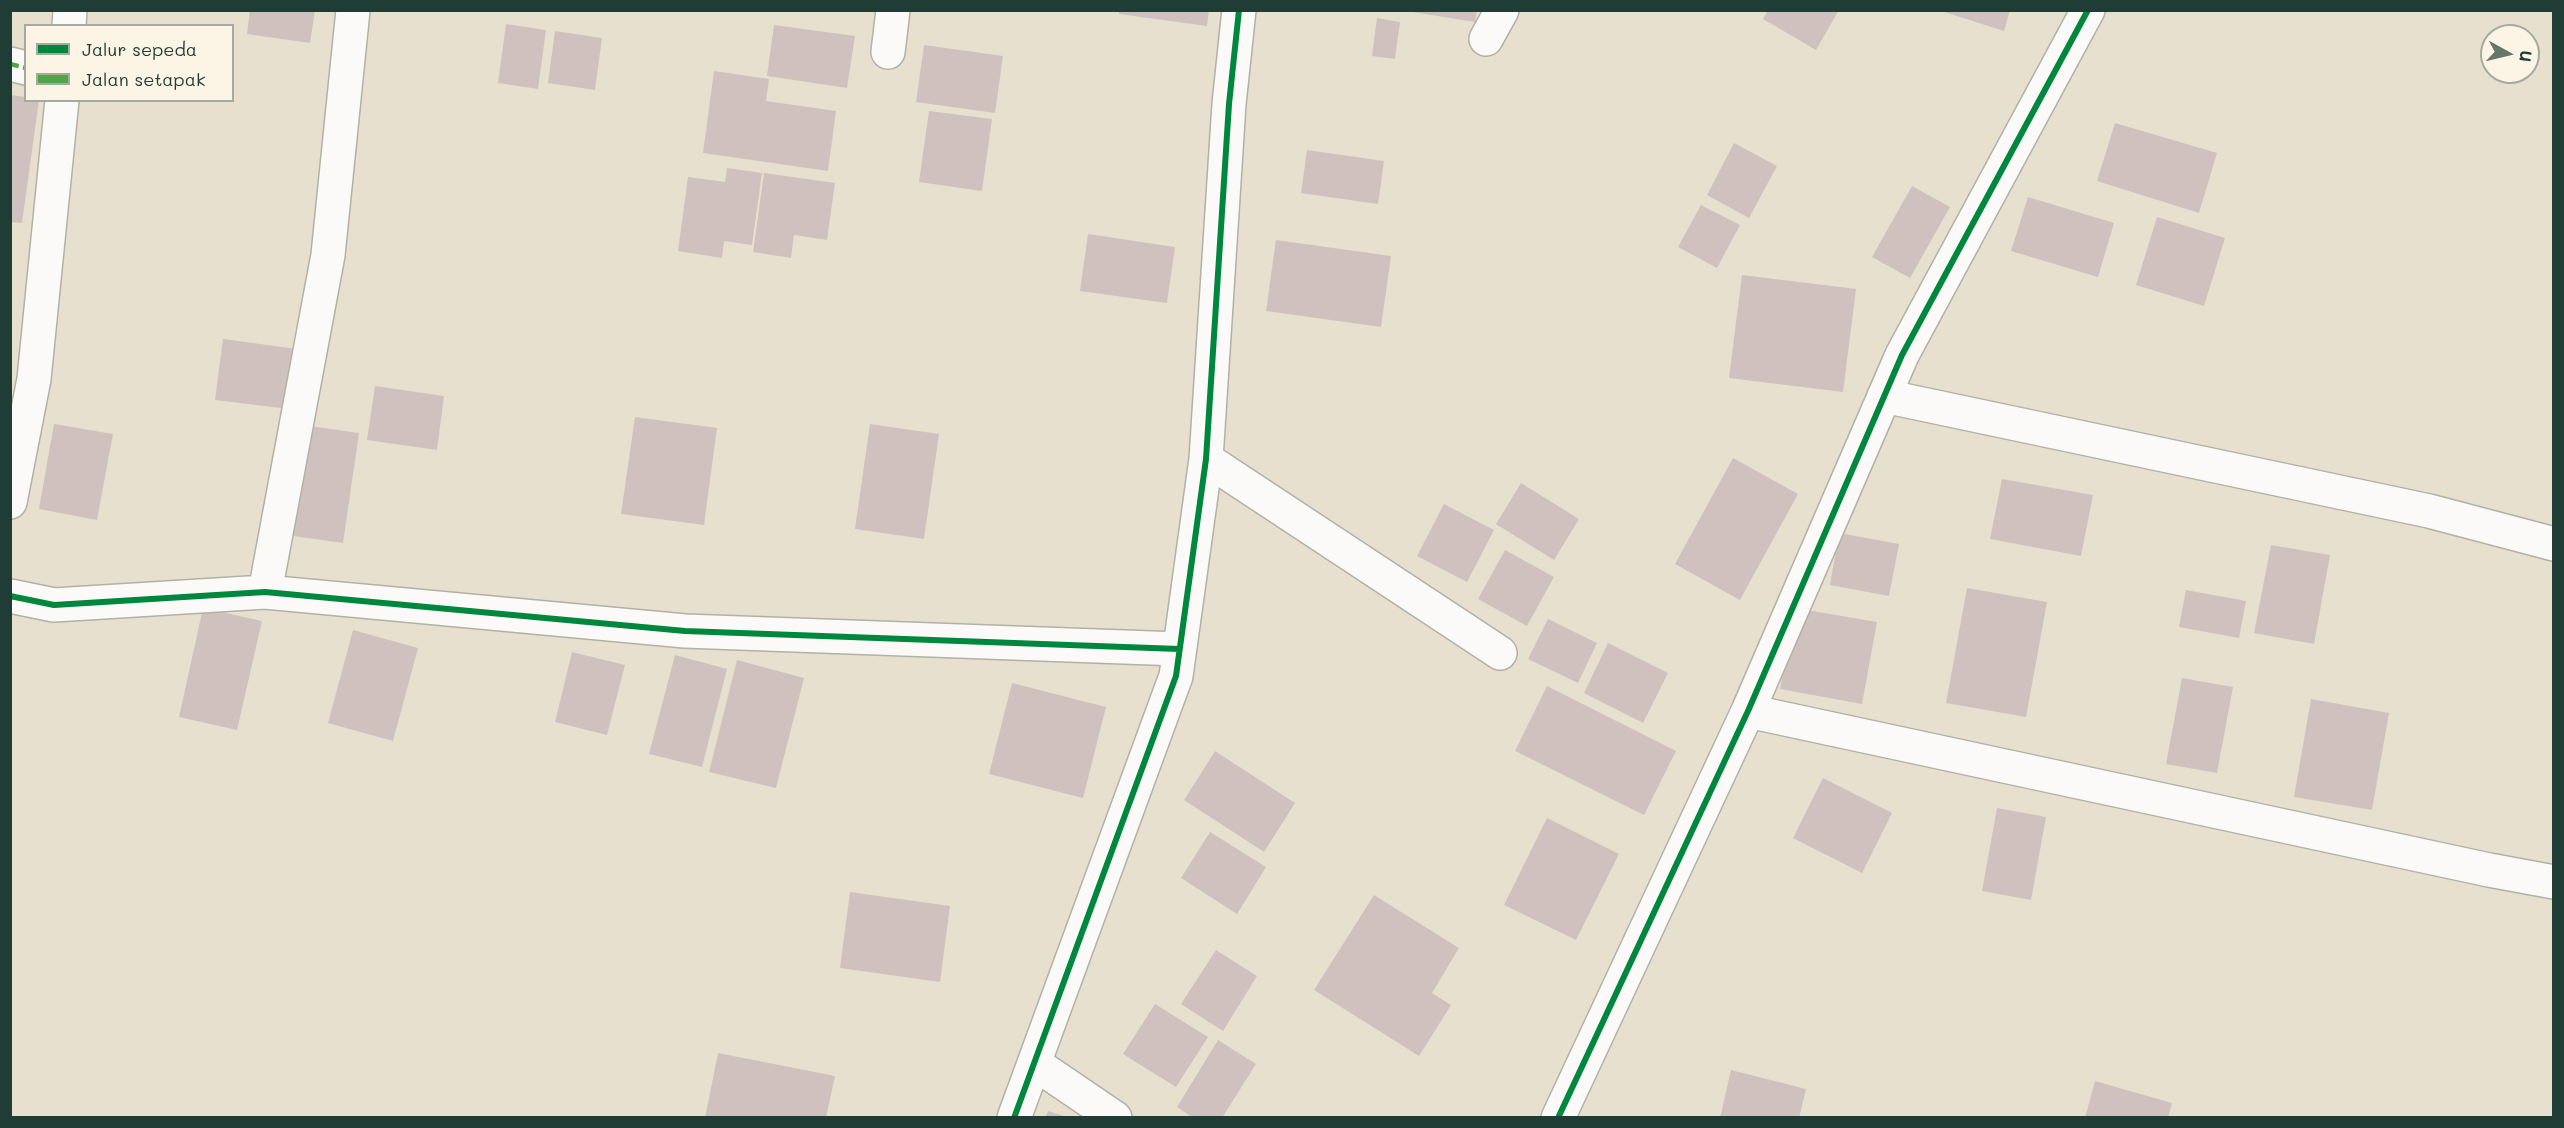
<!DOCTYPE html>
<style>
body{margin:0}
#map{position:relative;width:2564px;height:1128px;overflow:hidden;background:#e7e0cf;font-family:Mali,sans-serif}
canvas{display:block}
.frame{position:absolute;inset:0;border:12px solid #1f3d34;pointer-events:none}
.legend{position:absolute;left:24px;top:24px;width:210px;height:78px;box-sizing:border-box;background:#fcf5e5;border:2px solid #a4ab9e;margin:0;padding:8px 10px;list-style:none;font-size:18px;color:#1f3d34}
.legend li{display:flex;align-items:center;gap:12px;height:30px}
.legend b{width:30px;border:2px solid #a4ab9e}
.north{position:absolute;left:2480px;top:24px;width:60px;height:60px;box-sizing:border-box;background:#fcf5e5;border:2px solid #a4ab9e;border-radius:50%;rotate:98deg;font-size:16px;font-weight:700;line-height:24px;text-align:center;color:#1f3d34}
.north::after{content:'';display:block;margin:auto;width:21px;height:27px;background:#65766a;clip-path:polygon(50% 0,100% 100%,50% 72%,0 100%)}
</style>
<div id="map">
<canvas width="2564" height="1128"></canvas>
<div class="frame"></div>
<ul class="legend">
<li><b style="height:8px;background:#00873e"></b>Jalur sepeda</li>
<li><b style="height:8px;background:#4fa644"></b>Jalan setapak</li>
</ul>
<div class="north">U</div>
</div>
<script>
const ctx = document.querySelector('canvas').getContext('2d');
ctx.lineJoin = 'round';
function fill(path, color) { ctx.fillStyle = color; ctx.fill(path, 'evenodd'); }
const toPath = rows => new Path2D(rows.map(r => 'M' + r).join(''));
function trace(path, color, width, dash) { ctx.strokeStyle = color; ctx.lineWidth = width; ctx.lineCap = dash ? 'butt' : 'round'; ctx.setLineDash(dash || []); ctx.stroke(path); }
fill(toPath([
 [250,10,315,10,310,43,247,34],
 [1119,10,1209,10,1207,26,1119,14],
 [1400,10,1477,10,1475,22],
 [1768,10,1839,10,1816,50,1763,19],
 [1938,10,2010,10,2004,31],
 [1377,18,1400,22,1395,59,1372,56],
 [506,24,546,30,538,89,498,83],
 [774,25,855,36,847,88,767,76],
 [555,31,602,38,595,90,548,83],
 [924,45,1003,56,995,113,916,102],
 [714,71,769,79,766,101,836,111,828,171,703,153],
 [10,95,26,97,26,100,39,100,22,223,10,222],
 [929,111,992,119,982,191,919,182],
 [2115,123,2217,153,2199,213,2097,181],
 [1734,143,1777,166,1749,218,1707,195],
 [1307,150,1384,161,1378,204,1301,193],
 [727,168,762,173,752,245,724,241,722,258,678,251,688,177,725,182],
 [764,173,835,183,827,240,794,235,791,258,753,252],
 [1912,186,1950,207,1910,278,1872,257],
 [2028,197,2114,223,2098,277,2011,251],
 [1701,205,1740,225,1717,268,1678,247],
 [2157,217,2225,238,2204,306,2136,285],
 [1088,234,1175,247,1167,303,1080,291],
 [1276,240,1391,256,1381,327,1266,311],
 [1742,275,1856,289,1843,392,1729,378],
 [223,339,297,349,289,409,215,400],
 [375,386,444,396,437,450,367,440],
 [635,417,717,428,704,525,621,514],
 [54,424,113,434,97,520,39,509],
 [870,424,939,434,924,539,855,529],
 [303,425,359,433,343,543,287,535],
 [1733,458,1798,494,1740,600,1675,564],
 [2002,479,2093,495,2081,556,1990,539],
 [1521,483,1579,519,1554,560,1496,524],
 [1444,504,1494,530,1467,582,1417,556],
 [1839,533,1899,544,1889,596,1830,585],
 [2271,545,2330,555,2314,644,2254,633],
 [1505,550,1554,577,1527,626,1478,599],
 [1967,588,2047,602,2026,717,1946,703],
 [2186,590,2246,601,2239,638,2179,627],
 [203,608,262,621,237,730,179,717],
 [1795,608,1877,622,1862,704,1780,689],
 [1548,619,1597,643,1578,683,1528,659],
 [353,630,418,648,393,741,328,723],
 [1608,643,1668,673,1643,723,1584,693],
 [572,652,625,665,607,735,555,722],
 [675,655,727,669,702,767,649,754],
 [737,660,804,678,776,788,709,772],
 [2182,678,2233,687,2217,773,2166,764],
 [1012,683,1106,707,1083,798,989,774],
 [1547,686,1676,751,1644,815,1515,751],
 [2311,699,2389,713,2372,810,2294,797],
 [1215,751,1295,803,1264,852,1184,800],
 [1823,778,1892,813,1862,873,1793,838],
 [1997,808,2046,817,2031,900,1982,891],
 [1547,818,1619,854,1576,940,1504,905],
 [1210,832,1266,867,1237,914,1181,878],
 [850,892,950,906,940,982,840,968],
 [1374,895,1459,948,1432,993,1451,1005,1419,1056,1314,990],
 [1216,950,1257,976,1223,1031,1181,1004],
 [1155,1004,1208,1037,1176,1087,1123,1054],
 [1218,1040,1256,1064,1222,1118,1193,1118,1177,1107],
 [718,1053,835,1076,826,1118,705,1118],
 [1731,1070,1806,1089,1799,1118,1720,1118],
 [2095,1081,2172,1103,2168,1118,2085,1118],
 [1048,1111,1067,1117,1067,1118,1045,1118]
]), '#cfc2be');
const minor = toPath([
 [69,26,70,10],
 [1486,39,1502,10],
 [888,52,893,10],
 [10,64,26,68],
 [1884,396,2429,511,2554,544],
 [1206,459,1500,653],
 [10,502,34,379,62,100],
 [265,592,328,255,353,10],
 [10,596,54,605,265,592,685,631,1179,649],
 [1748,711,2489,870,2554,882],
 [1034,1063,1115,1118],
 [1014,1118,1176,676,1206,459,1229,104,1239,10],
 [1558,1118,1748,711,1902,355,2088,10]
]);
trace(minor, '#b2b1a5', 36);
trace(minor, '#fbfaf8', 33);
trace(toPath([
 [10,64,26,68]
]), '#4fa644', 4.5, [9, 4.5]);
trace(toPath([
 [10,596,54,605,265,592,685,631,1179,649],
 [1014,1118,1176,676,1206,459,1229,104,1239,10],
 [1558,1118,1748,711,1902,355,2088,10]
]), '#00873e', 6);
</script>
